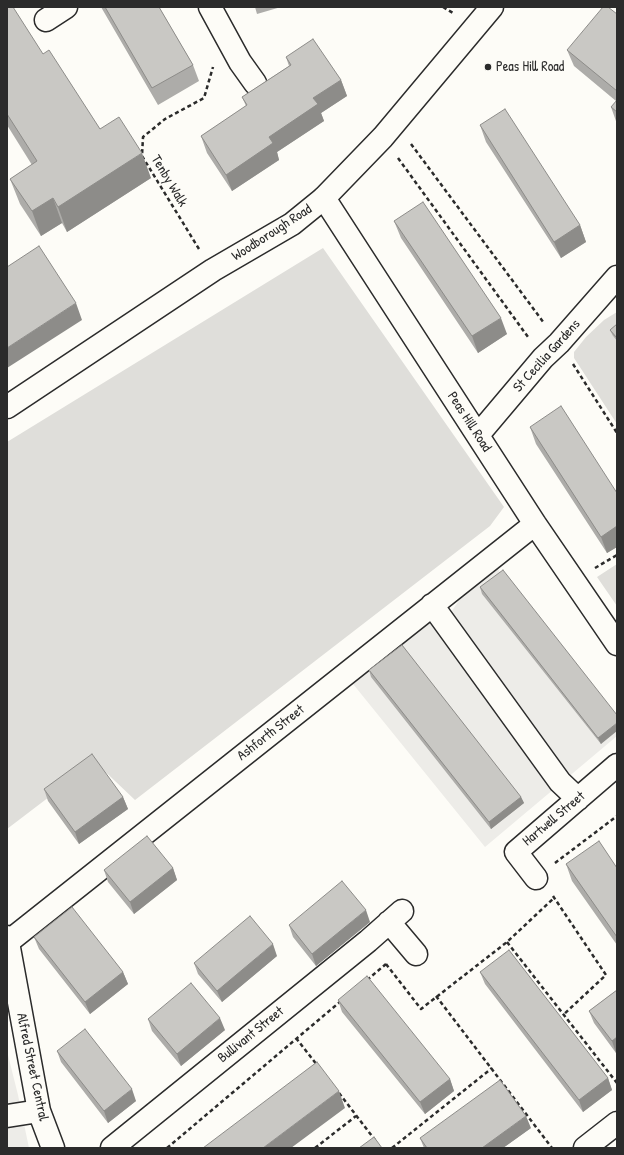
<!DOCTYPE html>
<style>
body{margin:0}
#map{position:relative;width:624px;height:1155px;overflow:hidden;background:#fdfcf7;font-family:"Patrick Hand",sans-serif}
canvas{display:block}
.frame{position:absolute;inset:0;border:8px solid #2b2b2b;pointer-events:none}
</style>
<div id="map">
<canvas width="624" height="1155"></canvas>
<div class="frame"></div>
</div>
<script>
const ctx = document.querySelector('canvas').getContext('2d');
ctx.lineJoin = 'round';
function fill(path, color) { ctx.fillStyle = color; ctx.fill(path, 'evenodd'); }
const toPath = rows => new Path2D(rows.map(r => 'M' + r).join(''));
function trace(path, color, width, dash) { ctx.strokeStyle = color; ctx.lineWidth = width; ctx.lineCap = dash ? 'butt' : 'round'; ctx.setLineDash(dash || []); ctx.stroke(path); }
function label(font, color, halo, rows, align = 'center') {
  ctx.font = font + ' "Patrick Hand",sans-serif'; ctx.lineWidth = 3; ctx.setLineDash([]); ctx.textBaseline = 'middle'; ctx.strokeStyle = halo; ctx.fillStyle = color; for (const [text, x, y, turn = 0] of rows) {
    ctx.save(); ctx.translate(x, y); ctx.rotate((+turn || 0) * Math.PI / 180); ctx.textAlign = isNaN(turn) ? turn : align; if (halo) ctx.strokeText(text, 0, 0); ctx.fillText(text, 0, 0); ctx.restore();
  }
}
fill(toPath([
 [497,568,617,719,617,736,485,847,349,679,424,625,445,621,464,593],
 [7,1051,18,1095,29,1148,7,1148]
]), '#edece8');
fill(toPath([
 [323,248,504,507,490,526,135,800,95,762,7,829,7,442],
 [617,312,617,332,613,336,617,341,617,424,574,358,574,352,586,337,604,320],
 [617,564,617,606,597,577]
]), '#dfdeda');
const minor = toPath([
 [210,7,240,62,255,83],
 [46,20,66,7],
 [324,198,535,524,617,644],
 [478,435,543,358,559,343,617,277],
 [432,605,560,782,578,799],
 [536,878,516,852,617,765],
 [389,922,416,954],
 [7,937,39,1111,53,1148],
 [8,942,535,524],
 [7,1116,39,1111],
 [112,1148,368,941,402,911],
 [585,1148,617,1123]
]);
const major = toPath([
 [7,407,213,270,292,224,324,198,383,137,492,7]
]);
trace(minor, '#2b2b2b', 25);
trace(major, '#2b2b2b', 25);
trace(toPath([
 [443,7,453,13],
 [411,144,544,323],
 [398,158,528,337],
 [199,249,142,156,143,137,165,119,204,98,213,67],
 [573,364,617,433],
 [595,568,617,555],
 [555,863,617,816],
 [553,896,606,975,563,1015],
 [507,942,617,1083],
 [386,964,421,1009,507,942,555,897],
 [367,980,386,964],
 [436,996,552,1148],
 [296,1038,317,1065],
 [339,1093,375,1140],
 [167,1148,341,1001],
 [315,1148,356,1116],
 [392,1148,492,1068]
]), '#2b2b2b', 2.5, [4, 3]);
trace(minor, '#fdfcf7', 22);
trace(major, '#fdfcf7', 22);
fill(toPath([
 [7,7,100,129,151,178,67,232,62,223,41,236,20,204,10,179,32,165,7,125],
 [101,7,159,7,193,65,199,81,158,105],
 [255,7,281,7,257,14],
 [617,14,617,124,611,107,616,101,574,66,567,50],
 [286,57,341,80,347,96,321,113,324,121,277,152,279,160,232,191,207,153,201,136,246,106,242,97,289,66],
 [480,125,580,225,586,242,561,258,486,142],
 [394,221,507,334,478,353,401,238],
 [617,324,617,341,613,336,610,330],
 [530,427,617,493,617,547,607,553,536,444],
 [480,587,617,715,601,744,482,594],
 [369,670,521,797,524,803,491,829,371,677],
 [44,789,123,797,128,809,79,844,48,801],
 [566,864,617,868,617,945,572,881],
 [173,868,177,880,134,914,108,882,104,870],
 [370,922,316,966,293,937,289,925],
 [34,937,123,972,128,984,90,1014,39,949],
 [277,956,222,1002,198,974,194,963],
 [480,972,608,1078,612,1090,583,1112,485,984],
 [617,990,617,1053,616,1053,594,1023,589,1011],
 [338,1000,450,1079,454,1091,425,1114,342,1012],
 [148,1019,225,1030,181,1066,152,1031],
 [57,1051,136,1101,108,1123,61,1062],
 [531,1128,503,1148,424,1148,420,1138]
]), '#adaca9');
fill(toPath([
 [341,80,347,96,321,113,324,121,277,152,279,160,232,191,226,175,313,98],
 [142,153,151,178,67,232,58,207],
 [53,198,62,223,41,236,32,211],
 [580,225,586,242,561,258,554,242],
 [76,303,82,320,7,368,7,348],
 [501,318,507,334,478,353,472,336],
 [617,526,617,547,607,553,601,537],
 [617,723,617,731,601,744,598,738],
 [123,797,128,809,79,844,75,832],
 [521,797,524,803,491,829,489,822],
 [173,868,177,880,134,914,130,902],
 [366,910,370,922,316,966,312,954],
 [273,944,277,956,222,1002,217,991],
 [123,972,128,984,90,1014,85,1002],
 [220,1018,225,1030,181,1066,177,1054],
 [617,1037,617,1053,616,1053,612,1041],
 [608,1078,612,1090,583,1112,579,1100],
 [450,1079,454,1091,425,1114,420,1102],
 [132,1089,136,1101,108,1123,104,1111],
 [339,1091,345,1108,291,1148,263,1148],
 [526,1116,531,1128,503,1148,482,1148]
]), '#8d8c89');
const building = toPath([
 [7,7,13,7,43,54,49,50,100,129,119,117,142,153,58,207,53,198,32,211,10,179,37,161,7,114,7,7],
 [105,7,159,7,193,65,152,88,105,7],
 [603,7,608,7,617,14,617,91,567,50,603,7],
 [313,39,341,80,313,98,318,104,269,137,273,143,226,175,201,136,247,105,242,97,291,65,286,57,313,39],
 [617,100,617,112,611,107,617,100],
 [505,109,580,225,554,242,480,125,505,109],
 [423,202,501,318,472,336,394,221,423,202],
 [39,246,76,303,7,348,7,267,39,246],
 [617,324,617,338,610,330,617,324],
 [561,406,617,493,617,526,601,537,530,427,561,406],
 [503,570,617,715,617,723,598,738,480,587,503,570],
 [402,645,521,797,489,822,369,670,402,645],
 [92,754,123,797,75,832,44,789,92,754],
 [147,836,173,868,130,902,104,870,147,836],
 [599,841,617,868,617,937,566,864,599,841],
 [342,881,366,910,312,954,289,925,342,881],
 [72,907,123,972,85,1002,34,937,72,907],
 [250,916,273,944,217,991,194,963,250,916],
 [509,950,608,1078,579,1100,480,972,509,950],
 [367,976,450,1079,420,1102,338,1000,367,976],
 [191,983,220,1018,177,1054,148,1019,191,983],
 [617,990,617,1037,612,1041,589,1011,617,990],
 [85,1029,132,1089,104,1111,57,1051,85,1029],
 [317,1062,339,1091,263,1148,203,1148,317,1062],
 [500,1080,526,1116,482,1148,427,1148,420,1138,500,1080],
 [374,1137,382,1148,359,1148,374,1137]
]);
fill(building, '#c9c8c4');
trace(building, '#8d8c89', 1);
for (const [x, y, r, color] of [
 [488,67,4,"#2b2b2b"]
]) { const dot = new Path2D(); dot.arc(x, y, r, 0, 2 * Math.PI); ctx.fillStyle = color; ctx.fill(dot); trace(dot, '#fdfcf7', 1.5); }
label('14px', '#2b2b2b', '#fdfcf7', [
 ["Peas Hill Road",496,67]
], 'left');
label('14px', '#2b2b2b', '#fdfcf7', [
 ["Tenby Walk",169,181,59],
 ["Woodborough Road",272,233,-33],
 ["St Cecilia Gardens",547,356,-48],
 ["Peas Hill Road",469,422,57],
 ["Ashforth Street",271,733,-38],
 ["Hartwell Street",554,819,-40],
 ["Bullivant Street",251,1035,-39],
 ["Alfred Street Central",32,1067,78]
]);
</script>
